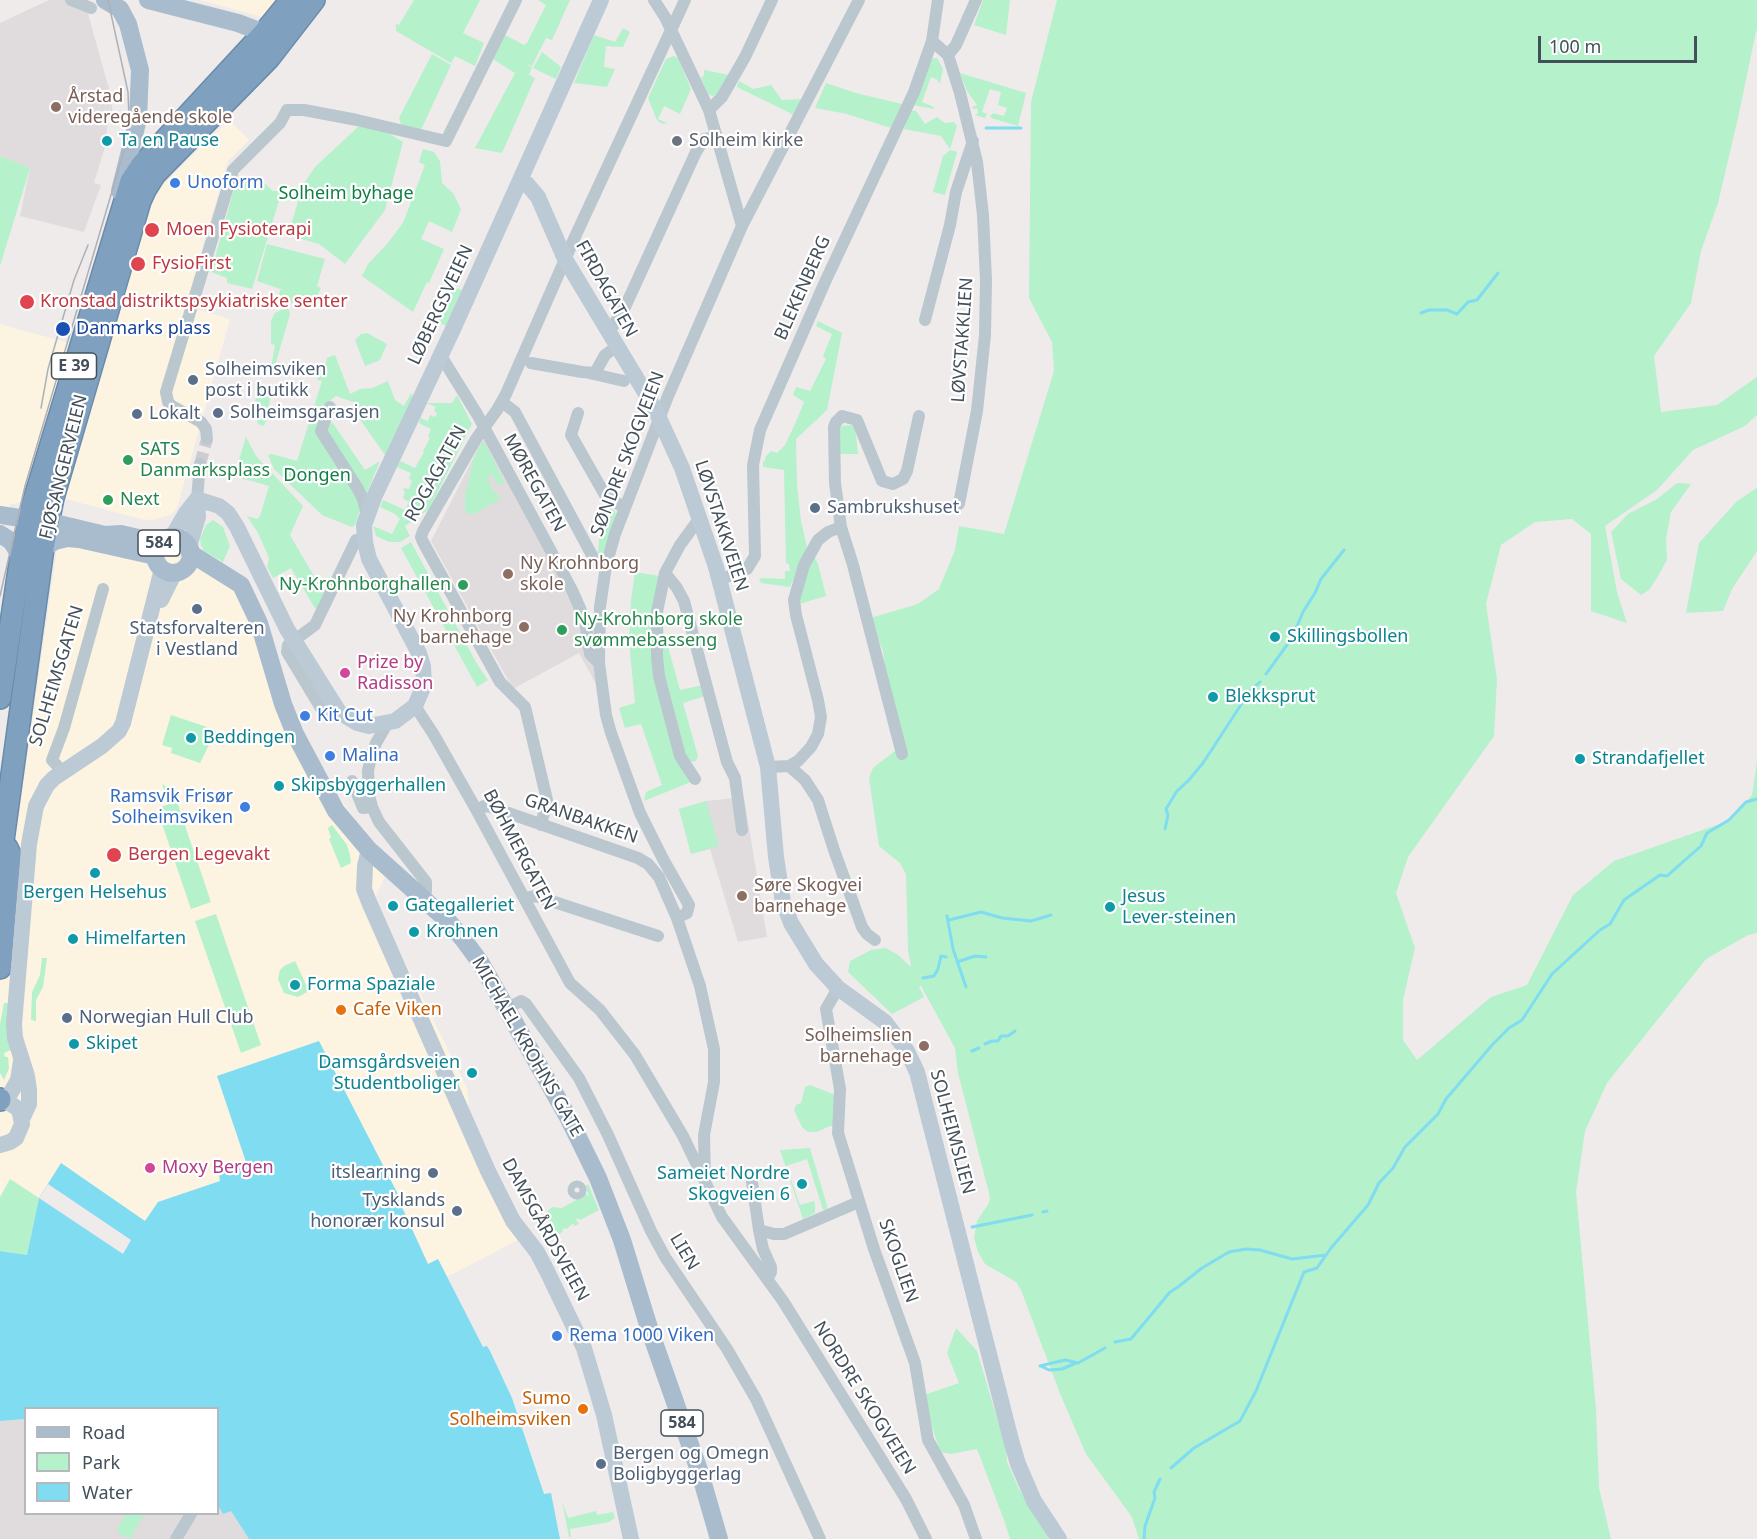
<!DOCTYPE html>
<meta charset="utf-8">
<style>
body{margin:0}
#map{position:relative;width:1757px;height:1539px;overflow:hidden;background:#efebeb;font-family:"Noto Sans",sans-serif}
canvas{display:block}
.legend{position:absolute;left:24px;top:1407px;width:195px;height:108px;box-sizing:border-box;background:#fff;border:2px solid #b4b9bd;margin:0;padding:8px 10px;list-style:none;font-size:18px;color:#43505a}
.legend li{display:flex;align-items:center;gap:12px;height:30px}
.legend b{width:30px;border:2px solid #b4b9bd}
.scale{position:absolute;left:1538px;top:36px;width:159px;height:27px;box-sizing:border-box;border:3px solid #43505a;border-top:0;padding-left:8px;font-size:18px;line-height:21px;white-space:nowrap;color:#43505a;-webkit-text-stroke:4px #fff;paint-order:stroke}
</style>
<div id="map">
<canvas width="1757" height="1539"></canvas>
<ul class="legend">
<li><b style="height:8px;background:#a9bccd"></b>Road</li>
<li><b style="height:16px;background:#b5f1cb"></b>Park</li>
<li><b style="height:16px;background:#80dcf0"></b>Water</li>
</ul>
<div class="scale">100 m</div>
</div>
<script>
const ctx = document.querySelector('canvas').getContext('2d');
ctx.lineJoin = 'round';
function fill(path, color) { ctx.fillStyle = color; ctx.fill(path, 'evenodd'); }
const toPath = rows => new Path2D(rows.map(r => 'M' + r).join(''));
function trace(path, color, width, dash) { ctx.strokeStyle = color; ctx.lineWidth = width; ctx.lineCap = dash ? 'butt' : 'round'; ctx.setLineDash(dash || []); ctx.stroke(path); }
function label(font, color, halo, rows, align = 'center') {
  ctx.font = font + ' "Noto Sans",sans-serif'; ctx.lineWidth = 4.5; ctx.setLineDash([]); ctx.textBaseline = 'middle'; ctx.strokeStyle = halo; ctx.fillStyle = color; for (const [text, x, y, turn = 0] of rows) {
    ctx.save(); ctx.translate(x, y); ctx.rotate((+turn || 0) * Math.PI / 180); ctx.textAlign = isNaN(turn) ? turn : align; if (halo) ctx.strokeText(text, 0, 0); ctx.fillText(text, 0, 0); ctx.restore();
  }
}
fill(toPath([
 [200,0,277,0,262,17],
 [229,120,249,140,228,161,196,268,199,310,230,319,177,508,171,515,152,520,141,519,62,498,10,504,0,538,0,324,105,353,141,230,158,189],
 [61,521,198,564,239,591,294,729,388,870,374,900,467,1088,470,1116,524,1237,447,1277,438,1259,428,1264,401,1205,403,1204,319,1042,217,1076,248,1165,219,1175,221,1181,158,1202,145,1222,61,1163,39,1198,27,1255,0,1251,0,943]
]), '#fcf4e1');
fill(toPath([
 [49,0,68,0,87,10,111,96,113,117,108,121,105,147,94,183,101,185,84,232,20,216,30,168,0,156,0,23],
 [494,434,585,607,596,684,579,653,513,689,431,541,482,441],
 [744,797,767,937,738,942,710,849,691,854,679,809,706,801],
 [25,1419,26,1514,218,1514,218,1505,231,1511,249,1539,0,1539,0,1421]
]), '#e0dcdd');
fill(toPath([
 [414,0,480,0,463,33,484,43,475,66,455,56,451,63,396,31,396,24,399,25],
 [538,0,570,0,552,40,546,38,532,66,523,62,532,67,529,75,535,78,502,153,475,148,515,73,493,59,505,35,524,45,527,43,546,5],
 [983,0,1010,0,1006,35,974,25],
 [1057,0,1757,0,1757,27,1738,118,1718,203,1701,251,1691,303,1654,356,1661,412,1717,405,1757,377,1757,415,1745,426,1693,450,1657,490,1605,526,1617,592,1627,623,1591,611,1591,534,1572,519,1535,522,1501,545,1486,604,1497,679,1494,736,1408,857,1396,893,1415,948,1403,1000,1403,1040,1417,1060,1491,997,1527,985,1573,895,1614,861,1731,820,1752,795,1757,762,1757,933,1748,935,1706,959,1607,1083,1585,1131,1576,1192,1596,1409,1599,1488,1611,1539,1139,1539,1132,1517,1086,1454,1061,1396,1021,1290,1016,1282,985,1264,978,1252,974,1238,977,1221,989,1203,990,1197,958,1073,955,1048,921,986,919,987,924,997,892,1014,848,972,850,961,871,950,886,948,898,955,911,967,908,950,906,874,900,863,879,846,869,778,873,768,895,751,883,651,870,618,918,604,939,589,955,550,959,526,1004,534,1054,371,1052,342,1029,298,1031,102],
 [623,28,630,32,623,47,606,46,604,67,615,69,607,87,574,83,594,35,615,42],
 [542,52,561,67,556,79,533,68],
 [432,54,451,65,420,132,402,127,399,118],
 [674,56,678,58,691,89,680,114,664,106,658,119,667,123,662,124,657,120,648,98,666,59],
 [934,58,937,58,943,69,940,83,938,82,938,80,931,77,922,102,934,107,934,109,913,105,930,60],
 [704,70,729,75,720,93,713,96,708,94,701,78,704,75],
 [960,73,1026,93,1018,126,991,118,990,115,992,115,993,113,1004,116,1007,108,998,105,1001,92,990,89,982,112,987,114,985,118,975,115,978,113,977,108,973,109,972,107,977,105,967,91],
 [739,81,753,89,771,85,782,100,802,99,794,115,737,87],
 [826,83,856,93,902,104,891,128,847,114,815,108],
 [911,110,916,111,925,124,937,117,945,123,954,122,957,126,950,149,941,136,904,129],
 [359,126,385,131,403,142,385,210,345,264,319,244,288,235,303,185,315,167],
 [423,149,434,152,440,161,442,183,453,193,461,209,452,232,429,221,421,239,444,249,429,283,427,282,413,312,362,276,368,264,387,244,403,223,425,165,419,162],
 [950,150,957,152,945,195,933,192,943,156],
 [0,156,30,168,0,266],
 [263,182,273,191,282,191,252,289,227,283,227,278,211,272,235,185],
 [267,244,325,259,317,286,321,288,315,300,308,304,278,302,280,290,283,290,257,281],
 [453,287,462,290,446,326,436,321],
 [286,308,289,310,290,314,274,369,271,368,275,345,271,344,271,321,275,313],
 [818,321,842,333,827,410,796,439,797,485,801,521,807,547,790,587,761,583,759,578,785,579,785,571,790,571,789,564,786,563,784,470,763,467,763,461,765,461,766,456,771,451,777,453,785,445,795,424,804,402,793,395,796,387,810,391,826,359,823,356,832,334,816,326],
 [367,333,387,344,380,360,365,366,355,340,361,334],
 [335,355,350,394,360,389,372,388,388,381,395,400,404,406,411,393,413,396,385,455,359,418,363,413,356,403,336,396,327,403,316,428,362,505,355,525,352,527,322,515,274,469,268,455,272,454,297,461,322,381,317,380,320,369,324,370,327,358],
 [261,384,271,388,268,415,264,426,258,424,255,414,259,403,255,401],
 [457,395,472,424,432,503,428,510,405,526,410,536,400,542,389,542,376,536,373,526,392,534,400,519,395,514,380,507,383,500,405,510,409,502,403,498,405,491,403,490,404,488,409,489,412,481,409,478,411,473,397,467,400,461,415,468,424,452,423,451,430,438,428,436,431,429,419,423,420,418,428,421,430,415,435,417,437,413,434,411,436,407,426,403,452,403],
 [332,422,365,470,380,461,366,495,327,437,327,426],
 [855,425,858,454,839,454,839,426],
 [246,437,256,456,303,506,290,535,325,595,316,610,291,568,273,578,267,567,269,558,258,533,247,516,257,519,260,516,269,486,234,476],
 [481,443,485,443,505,483,498,485,492,475,487,478,494,493,496,492,500,499,474,514,469,514,465,511,465,494,471,472,472,462],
 [1677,483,1691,484,1671,512,1666,539,1667,560,1657,578,1649,590,1641,595,1621,579,1611,532,1628,514,1657,499],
 [1757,488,1757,551,1732,589,1723,611,1686,613,1699,543,1737,501],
 [608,506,615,511,616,516,601,561,597,560,601,521],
 [213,520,223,527,230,546,223,562,204,551,201,545,200,539,206,525],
 [411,542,477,664,488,680,477,687,401,548],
 [813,554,818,564,826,596,799,604,801,586],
 [635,572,660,576,654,640,691,782,644,801,646,792,662,785,641,724,625,728,619,708,635,703,629,642,631,600],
 [660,618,680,690,703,685,705,696,683,703,698,756,696,761,686,762,664,688],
 [171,715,207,727,207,731,209,729,216,731,200,763,171,753,172,748,162,745],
 [162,784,173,790,211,902,191,909,158,812,160,811,159,808,169,804],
 [706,801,719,846,691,854,679,809],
 [332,825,347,845,350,855,351,863,341,868,329,839,331,838,328,828],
 [216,914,261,1045,241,1053,195,921],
 [42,958,47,958,43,987,36,1000,36,1021,31,1020,32,992,40,975],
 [295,961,309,991,298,997,284,993,278,979,280,970,284,966],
 [4,1003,9,1003,11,1050,4,1053,5,1057,8,1057,9,1068,4,1080,0,1073,0,1024],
 [810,1085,835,1095,834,1126,830,1126,817,1132,808,1132,802,1127,794,1110,796,1105,801,1103,805,1087],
 [810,1148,828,1209,823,1210,807,1159,786,1166,800,1205,814,1201,815,1203,815,1213,803,1219,780,1150],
 [10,1179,39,1198,27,1255,0,1251,0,1197],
 [588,1184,599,1210,580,1220,578,1218,576,1220,579,1224,574,1226,573,1223,567,1229,565,1228,562,1230,563,1232,547,1239,545,1238,534,1219,536,1219,545,1234,551,1235,552,1229,546,1213,552,1207,562,1208,576,1200,584,1193,589,1196,585,1186],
 [956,1328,977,1351,1006,1449,1007,1462,1019,1489,1049,1539,1010,1539,1004,1520,977,1449,951,1454,940,1452,926,1407,924,1395,959,1383,947,1353],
 [562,1501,568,1518,596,1511,597,1515,613,1512,615,1518,609,1522,570,1529,571,1537,569,1537],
 [126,1514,144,1514,130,1539,116,1532]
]), '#b5f1cb');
fill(toPath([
 [319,1041,403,1204,401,1205,428,1264,438,1259,483,1347,487,1346,490,1351,512,1398,544,1494,551,1493,560,1539,249,1539,231,1511,223,1514,218,1505,218,1408,26,1408,25,1419,0,1421,0,1251,27,1255,39,1198,61,1163,145,1221,158,1202,220,1181,219,1175,247,1165,217,1076]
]), '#80dcf0');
fill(toPath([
 [48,1184,131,1240,123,1254,39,1198]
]), '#efebeb');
trace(toPath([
 [986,128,1021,128],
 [1421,313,1429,310,1447,310,1457,314,1468,302,1477,300,1498,273],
 [1266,674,1292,638,1303,612,1315,593,1321,579,1344,550],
 [1165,829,1168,815,1166,809,1177,791,1188,781,1203,763,1250,691,1260,682],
 [947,916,953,949,966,987],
 [949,920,981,912,1002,918,1031,921,1051,915],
 [957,962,975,956,986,957],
 [923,978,934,976,938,969,941,956,946,957],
 [985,1044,992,1041,998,1041,1001,1036,1008,1036,1015,1031],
 [972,1051,979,1048],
 [1043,1212,1047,1211],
 [972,1227,1032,1215],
 [1115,1342,1131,1339,1170,1292,1178,1287,1202,1268,1229,1252,1246,1249,1260,1250,1292,1259,1326,1255],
 [1040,1366,1065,1360,1078,1363,1105,1348],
 [1041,1366,1049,1370,1062,1369,1076,1363],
 [1171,1468,1194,1448,1240,1421,1256,1391,1304,1272,1317,1268,1331,1248,1368,1205,1379,1183,1393,1168,1405,1147,1438,1114,1446,1099,1493,1044,1509,1028,1522,1020,1552,974,1600,930,1610,924,1624,900,1660,875,1667,876,1701,846,1707,833,1729,820,1746,802,1757,799],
 [1144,1539,1145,1526,1155,1498,1154,1492,1160,1479]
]), '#80dcf0', 3);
trace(toPath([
 [200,464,207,439]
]), '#cdccce', 12, [12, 6]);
const highway = toPath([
 [0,698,21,556,32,507,131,181,141,166,264,33,291,0],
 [0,862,43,548,53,498,140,201,145,190,155,174,269,58,314,0],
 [0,968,10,854,7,848],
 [0,1099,0,1100]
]);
trace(highway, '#6b8baa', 24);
trace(toPath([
 [71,0,91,8],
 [654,0,665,17,709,110,742,226],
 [932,41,948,55,960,93,977,162,983,215,986,280,985,335,977,411,959,504],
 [948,55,956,45,976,0],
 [709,110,722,97,745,57,772,0],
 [925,320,950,225,956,192,973,141],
 [607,331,613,326,625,307,696,152,704,139,717,137],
 [441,356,477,414,572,590,585,620,590,654,599,663],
 [531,363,582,372,595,373,605,355,616,347],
 [589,373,624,381],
 [502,402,515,412,594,559,597,564,606,566],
 [330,407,321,431,358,489,363,499,367,515],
 [578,413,571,435,605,495,623,507],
 [207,439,206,429,201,422,172,406,168,402,166,392,233,170,280,123,287,110,304,110,357,120,446,141,516,0],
 [197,499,200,464],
 [699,519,680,545,665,573,677,588,684,601,727,762,735,778,742,830],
 [665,573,657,612,657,657,659,676,680,756,695,779],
 [719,580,747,569,755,556,753,465,760,430,825,282,914,92,932,41,938,0],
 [415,706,434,735,477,811,570,983,600,1010,635,1055,683,1136,722,1217,783,1301,906,1499,926,1539],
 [325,715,287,652,288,645,315,625,356,540],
 [387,724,376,743,371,757,368,771,369,795,372,807,379,822,426,882,426,891,422,899],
 [902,754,853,565,841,527,835,483,834,427,836,422,842,416,857,420,882,481,893,484,903,479,907,471,919,416],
 [789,766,805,780,818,800,834,850,862,927,867,934,875,940],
 [768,767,789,766,798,761,811,747,818,734,821,717,818,700,796,615,794,600,804,565,818,540,828,532,841,527],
 [62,771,52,760,64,728,103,589],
 [352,781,363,808,372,807],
 [477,811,484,806,491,807,638,858,648,864,659,877,677,918],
 [541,825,547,800,525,707,500,682,423,542,421,537,423,531,476,439,497,410,506,394,574,239,685,0],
 [525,898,536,896,658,936],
 [838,988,826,1009,840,1089,838,1133,874,1249,915,1363,928,1440,964,1505,976,1539],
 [507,1008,521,1001,526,1004,579,1078,608,1135,651,1231,665,1257,727,1349,756,1399,820,1539],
 [705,1181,704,1135,714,1082,714,1049,700,986,677,918,687,913,689,905,663,859,640,813,611,733,606,715,599,663,600,607,606,566,615,534,668,396,742,226,859,0],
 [752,1182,759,1230],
 '573.5 1190a3.5 3.5 0 1 1 7 0a3.5 3.5 0 1 1-7 0Z',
 [768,1278,771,1272,771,1267,763,1249,759,1230,774,1234,784,1234,854,1204],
 [176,1539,191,1514]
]), '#bbc7cf', 12);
trace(toPath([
 [520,180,527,184,538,197,565,259,655,409,682,468,716,567,768,767,776,857,783,902,791,923,816,964,838,988,885,1022,907,1051,917,1072,1011,1440,1018,1464,1034,1501,1059,1539],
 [197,499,219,506,228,513,237,527,287,629,339,712,357,723,369,726,395,721,415,706,424,685,423,666,419,653,369,559,365,542,364,525,375,495,454,327,601,0],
 [172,537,186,513,197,499],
 [189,547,198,517,197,499],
 [161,600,175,572],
 [369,850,365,866,364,889,369,902,488,1171,513,1221,537,1252,547,1271,584,1348,604,1415,631,1539],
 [0,1100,6,1101,17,1108,20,1113,22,1124,16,1138,10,1142,0,1145],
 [6,1101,18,1080,21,1061],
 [22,1119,29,1104,29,1090,27,1076,15,1038,14,1024,29,844,36,806,47,785,54,778,102,746,119,731,123,723,162,569]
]), '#bccad6', 16);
trace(toPath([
 [105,0,120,9,128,24,140,70,138,119,120,191],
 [148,0,238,23,264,33,274,41],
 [0,515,59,524,105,535,121,534,160,543],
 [0,534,11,541,21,556],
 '155 555a18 18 0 1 1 36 0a18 18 0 1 1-36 0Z',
 [43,548,55,541,67,538,79,539,155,556],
 [190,553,241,585,259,623,283,704,295,734,336,811,369,850,448,921,463,939,480,962,568,1117,598,1178,622,1240,650,1331,700,1473,719,1539]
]), '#a9bccd', 18);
trace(highway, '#7fa0be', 21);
trace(toPath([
 [41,408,48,369,74,280,88,245],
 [0,596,25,486,126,144,129,118,128,92,108,0]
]), '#adb1b7', 1.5);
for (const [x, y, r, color] of [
 [56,107,6,"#8d6e63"],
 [107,141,6,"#0f9aa8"],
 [677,141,6,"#6b7280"],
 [175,183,6,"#3f7fe0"],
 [152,230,8,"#e0444e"],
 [138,264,8,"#e0444e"],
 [27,302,8,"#e0444e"],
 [63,329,8,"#1a4fb4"],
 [193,380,6,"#5c6f8a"],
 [218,413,6,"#5c6f8a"],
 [137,414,6,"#5c6f8a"],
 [128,460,6,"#2e9e5b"],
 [108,500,6,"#2e9e5b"],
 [815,508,6,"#5c6f8a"],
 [508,574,6,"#8d6e63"],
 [463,585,6,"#2e9e5b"],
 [197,609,6,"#5c6f8a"],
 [524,627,6,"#8d6e63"],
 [562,630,6,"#2e9e5b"],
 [1275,637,6,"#0f9aa8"],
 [345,673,6,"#d1479c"],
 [1213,697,6,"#0f9aa8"],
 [305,716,6,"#3f7fe0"],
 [191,738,6,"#0f9aa8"],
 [330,756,6,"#3f7fe0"],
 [1580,759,6,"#0f9aa8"],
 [279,786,6,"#0f9aa8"],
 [245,807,6,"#3f7fe0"],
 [114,855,8,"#e0444e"],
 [95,873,6,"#0f9aa8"],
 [742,896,6,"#8d6e63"],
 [393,906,6,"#0f9aa8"],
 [1110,907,6,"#0f9aa8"],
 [414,932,6,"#0f9aa8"],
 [73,939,6,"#0f9aa8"],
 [295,985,6,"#0f9aa8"],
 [341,1010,6,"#e8710a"],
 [67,1018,6,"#5c6f8a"],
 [74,1044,6,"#0f9aa8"],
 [924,1046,6,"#8d6e63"],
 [472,1073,6,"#0f9aa8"],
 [150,1168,6,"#d1479c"],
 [433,1173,6,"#5c6f8a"],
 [802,1184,6,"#0f9aa8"],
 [457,1211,6,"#5c6f8a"],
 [557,1336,6,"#3f7fe0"],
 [583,1409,6,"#e8710a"],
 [601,1464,6,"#5c6f8a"]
]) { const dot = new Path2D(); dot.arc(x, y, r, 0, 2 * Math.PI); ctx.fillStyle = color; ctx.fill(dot); trace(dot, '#fff', 2); }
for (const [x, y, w] of [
 [74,366,45],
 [159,543,42],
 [682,1423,42]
]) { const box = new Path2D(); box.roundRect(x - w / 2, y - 13, w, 26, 4.5); ctx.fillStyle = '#fff'; ctx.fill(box); trace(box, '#43505a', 1.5); }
label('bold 16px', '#43505a', null, [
 ["E 39",74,366],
 ["584",159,543],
 ["584",682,1423]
]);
label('18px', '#785e54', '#fff', [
 ["Årstad",68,97],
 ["videregående skole",68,118],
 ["Ny Krohnborg",520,564],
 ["skole",520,585],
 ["Ny Krohnborg",512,617,"right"],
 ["barnehage",512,638,"right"],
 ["Søre Skogvei",754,886],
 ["barnehage",754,907],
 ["Solheimslien",912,1036,"right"],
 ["barnehage",912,1057,"right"]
], 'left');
label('18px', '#0d838f', '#fff', [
 ["Ta en Pause",119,141],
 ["Skillingsbollen",1287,637],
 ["Blekksprut",1225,697],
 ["Beddingen",203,738],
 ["Strandafjellet",1592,759],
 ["Skipsbyggerhallen",291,786],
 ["Bergen Helsehus",95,893,"center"],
 ["Jesus",1122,897],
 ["Lever-steinen",1122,918],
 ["Gategalleriet",405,906],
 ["Krohnen",426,932],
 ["Himelfarten",85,939],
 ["Forma Spaziale",307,985],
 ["Skipet",86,1044],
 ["Damsgårdsveien",460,1063,"right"],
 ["Studentboliger",460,1084,"right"],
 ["Sameiet Nordre",790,1174,"right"],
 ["Skogveien 6",790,1195,"right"]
], 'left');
label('18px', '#5b616d', '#fff', [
 ["Solheim kirke",689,141]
], 'left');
label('18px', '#366cbe', '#fff', [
 ["Unoform",187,183],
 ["Kit Cut",317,716],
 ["Malina",342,756],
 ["Ramsvik Frisør",233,797,"right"],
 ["Solheimsviken",233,818,"right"],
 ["Rema 1000 Viken",569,1336]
], 'left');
label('18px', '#117e45', '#fff', [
 ["Solheim byhage",346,194],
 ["Dongen",317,476]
]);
label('18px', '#be3a42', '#fff', [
 ["Moen Fysioterapi",166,230],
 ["FysioFirst",152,264],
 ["Kronstad distriktspsykiatriske senter",40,302],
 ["Bergen Legevakt",128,855]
], 'left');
label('18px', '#43505a', '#fff', [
 ["BLEKENBERG",803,288,-66],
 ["FIRDAGATEN",606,289,61],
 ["LØBERGSVEIEN",441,305,-65],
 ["LØVSTAKKLIEN",963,340,-86],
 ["SØNDRE SKOGVEIEN",628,454,-69],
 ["FJØSANGERVEIEN",64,467,-76],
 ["ROGAGATEN",436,474,-61],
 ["MØREGATEN",534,483,61],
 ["LØVSTAKKVEIEN",721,526,72],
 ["SOLHEIMSGATEN",57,676,-73],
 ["GRANBAKKEN",581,819,19],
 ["BØHMERGATEN",519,850,62],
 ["MICHAEL KROHNS GATE",527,1047,60],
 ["SOLHEIMSLIEN",952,1132,75],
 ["DAMSGÅRDSVEIEN",545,1230,61],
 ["LIEN",684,1252,59],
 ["SKOGLIEN",898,1261,71],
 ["NORDRE SKOGVEIEN",864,1398,58]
]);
label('18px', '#164399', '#fff', [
 ["Danmarks plass",76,329]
], 'left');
label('18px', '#4e5e75', '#fff', [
 ["Solheimsviken",205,370],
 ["post i butikk",205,391],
 ["Solheimsgarasjen",230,413],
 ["Lokalt",149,414],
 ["Sambrukshuset",827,508],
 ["Statsforvalteren",197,629,"center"],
 ["i Vestland",197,650,"center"],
 ["Norwegian Hull Club",79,1018],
 ["itslearning",421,1173,"right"],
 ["Tysklands",445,1201,"right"],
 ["honorær konsul",445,1222,"right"],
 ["Bergen og Omegn",613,1454],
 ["Boligbyggerlag",613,1475]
], 'left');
label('18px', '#27864d', '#fff', [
 ["SATS",140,450],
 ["Danmarksplass",140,471],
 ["Next",120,500],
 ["Ny-Krohnborghallen",451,585,"right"],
 ["Ny-Krohnborg skole",574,620],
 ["svømmebasseng",574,641]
], 'left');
label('18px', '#b23c85', '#fff', [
 ["Prize by",357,663],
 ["Radisson",357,684],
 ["Moxy Bergen",162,1168]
], 'left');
label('18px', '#c56008', '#fff', [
 ["Cafe Viken",353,1010],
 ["Sumo",571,1399,"right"],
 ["Solheimsviken",571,1420,"right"]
], 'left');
</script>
